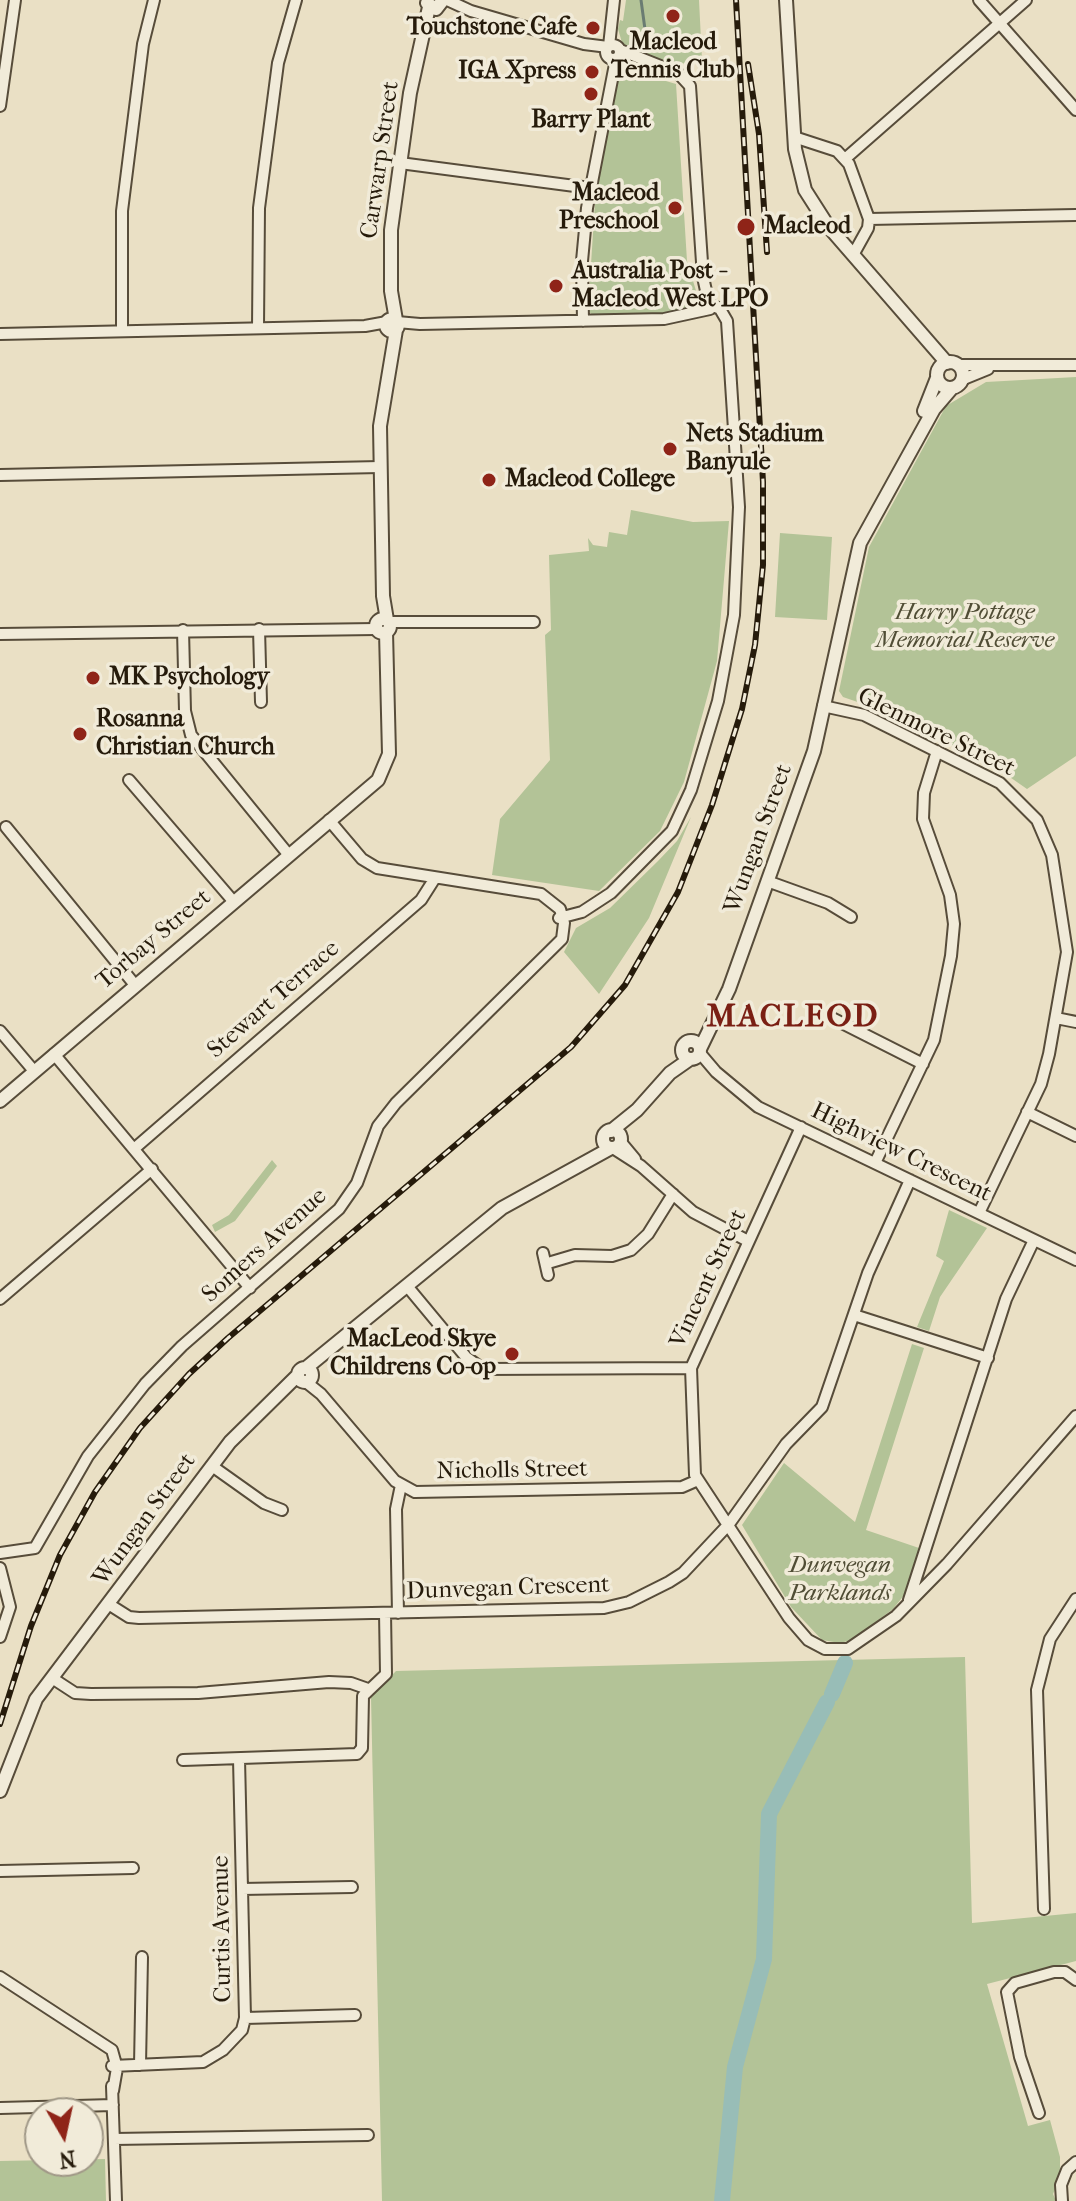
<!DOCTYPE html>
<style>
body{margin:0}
#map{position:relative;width:1076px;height:2201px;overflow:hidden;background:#eae0c5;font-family:"IM FELL French Canon",serif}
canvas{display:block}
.north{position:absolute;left:24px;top:2097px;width:80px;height:80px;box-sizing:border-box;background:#f1ebd9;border:2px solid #a09887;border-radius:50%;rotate:171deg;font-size:22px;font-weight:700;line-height:32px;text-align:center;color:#261b0b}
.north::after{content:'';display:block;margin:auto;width:28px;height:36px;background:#8f2418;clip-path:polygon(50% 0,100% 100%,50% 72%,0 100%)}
</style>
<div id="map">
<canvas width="1076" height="2201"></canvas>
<div class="north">N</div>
</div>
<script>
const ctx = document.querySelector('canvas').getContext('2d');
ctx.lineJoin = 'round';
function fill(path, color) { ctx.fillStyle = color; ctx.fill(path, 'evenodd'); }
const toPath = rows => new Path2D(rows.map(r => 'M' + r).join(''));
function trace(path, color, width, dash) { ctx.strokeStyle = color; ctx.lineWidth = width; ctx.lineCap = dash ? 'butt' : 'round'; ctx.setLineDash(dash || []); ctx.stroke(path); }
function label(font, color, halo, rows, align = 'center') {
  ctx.font = font + ' "IM FELL French Canon",serif'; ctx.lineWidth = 7; ctx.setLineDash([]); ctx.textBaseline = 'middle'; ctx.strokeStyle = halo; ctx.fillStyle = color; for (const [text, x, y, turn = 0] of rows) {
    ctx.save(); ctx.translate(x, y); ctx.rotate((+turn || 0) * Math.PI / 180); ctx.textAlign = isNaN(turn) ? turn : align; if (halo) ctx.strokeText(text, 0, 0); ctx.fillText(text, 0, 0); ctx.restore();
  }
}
fill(toPath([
 [626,0,699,0,702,60,675,65,623,46,618,29,620,20,623,21],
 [619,67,676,84,687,261,700,304,674,314,594,316,588,311,595,202],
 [1076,377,1076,756,1027,789,991,764,878,709,843,697,839,691,869,547,946,406,986,382],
 [631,510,693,522,729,521,717,661,684,782,660,831,599,891,492,875,500,819,550,760,545,635,551,630,549,555,589,551,588,538,593,545,607,547,609,532,627,535],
 [780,533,832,537,827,620,775,617],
 [691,817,649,918,599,994,564,952,576,928,610,908,658,861,677,841],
 [272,1160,277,1166,235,1221,215,1232,212,1225,229,1215],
 [949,1210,987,1228,940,1297,929,1331,917,1327,944,1261,936,1256],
 [912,1344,924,1348,866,1530,919,1548,905,1594,893,1609,852,1640,840,1643,822,1640,791,1607,742,1525,784,1463,855,1522],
 [965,1657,972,1923,1076,1913,1076,1961,987,1984,1028,2126,1050,2120,1060,2157,1060,2178,1053,2194,1056,2201,382,2201,371,1697,396,1671],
 [105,2159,106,2201,0,2201,0,2161]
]), '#b3c397');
trace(toPath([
 [641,0,647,44]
]), '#6a7c72', 3);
trace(toPath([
 [832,1694,845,1663],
 [722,2201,735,2067,764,1959,769,1814,827,1702]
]), '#98bdb7', 16);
const minor = toPath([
 [447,0,471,11,584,44,608,47],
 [979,0,1076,110],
 '606 52a7 7 0 1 1 14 0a7 7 0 1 1-14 0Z',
 [609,46,614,0],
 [620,50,678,73,690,86,703,277,710,309],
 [0,106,15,0],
 [794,137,837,151,849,164,869,219,868,228,853,255],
 [846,158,1026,0],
 [400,163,590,188],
 [869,219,1076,215],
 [583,321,582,261,587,208,616,59],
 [397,322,420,324,664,319,710,309],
 [258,328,259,208,278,63,296,0],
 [122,331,122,211,143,44,154,0],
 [0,334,365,326,387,322],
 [958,365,1076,365],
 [961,380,988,369],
 [0,475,380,467],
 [389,622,534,622],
 [259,629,261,702],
 [183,630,185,711,191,735,288,854],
 [0,634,376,629],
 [823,706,864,715,1000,783,1037,820,1052,855,1067,952,1049,1054,1041,1084,979,1213],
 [129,780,233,901],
 [6,827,135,985],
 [767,881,828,903,851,917],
 [559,918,582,912,611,893,672,831,691,790,718,701,734,615,739,507,727,321,720,309,711,305],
 [832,1018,923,1064],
 [1056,1018,1076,1022],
 [0,1031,34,1071],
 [699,1052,716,1072,758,1107,1076,1260],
 [54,1054,250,1288],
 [1027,1112,1076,1136],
 [801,1127,691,1368,695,1475,789,1618,808,1640,825,1649,848,1649,896,1616,947,1564,1076,1416],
 [620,1141,635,1159],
 [135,1148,421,900,435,878],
 [613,1148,641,1166,693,1212,748,1241],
 [875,1163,934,1040,951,956,954,924,950,895,923,819,924,793,937,751],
 [543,1253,548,1275],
 [548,1263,575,1255,612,1256,631,1250,648,1234,673,1194],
 [407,1286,466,1357,483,1369,691,1368],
 [0,1299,152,1169],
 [854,1315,988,1358],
 [306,1382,321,1394,395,1481,415,1492,682,1487,698,1480],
 [212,1466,264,1503,282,1510],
 [0,1553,35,1548,88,1456,145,1384,182,1346,339,1209,357,1183,378,1126,396,1103,562,939,564,923,560,909,541,894,377,868,362,859,329,820],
 [0,1568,10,1607,0,1637],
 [909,1600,1006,1299,1034,1240],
 [110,1605,129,1617,139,1618,604,1608,629,1602,669,1582,683,1573,729,1524,786,1444,822,1407,868,1273,910,1180],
 [398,1613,396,1509,401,1485],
 [52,1678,75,1693,91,1694,198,1693,329,1682,351,1683,368,1689],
 [183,1760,357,1754,362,1748,363,1696,386,1674,385,1613],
 [0,1871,133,1868],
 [242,1889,352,1887],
 [1044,1909,1037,1690,1050,1639,1076,1599],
 [0,1977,112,2050,117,2068,113,2091],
 [245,2018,355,2015],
 [140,2065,142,1957],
 [112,2066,203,2062,223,2050,242,2030,245,2018,239,1759],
 [112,2086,116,2201],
 [0,2108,113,2105],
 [1039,2113,1020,2057,1007,1992,1015,1983,1054,1972,1065,1972,1076,1980],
 [114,2139,368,2135],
 [1062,2201,1061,2185,1067,2170,1076,2162]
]);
const tertiary = toPath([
 [786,0,795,149,805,190,828,226,947,363],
 [427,3,436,9,443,0],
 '386 325a6 6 0 1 1 12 0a6 6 0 1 1-12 0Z',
 [396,320,391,291,391,230,410,93,429,7],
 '937 375a13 13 0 1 1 26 0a13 13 0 1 1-26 0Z',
 [924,411,937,378],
 '376 626a7 7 0 1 1 14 0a7 7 0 1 1-14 0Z',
 [387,620,383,596,380,426,396,330],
 '682 1050a9 9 0 1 1 18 0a9 9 0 1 1-18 0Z',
 [700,1049,729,989,814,751,860,543,934,409,952,388],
 [0,1101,378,780,389,754,386,632],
 '603 1139a9 9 0 1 1 18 0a9 9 0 1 1-18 0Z',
 [611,1131,637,1110,670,1073,690,1059],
 '298 1375a7 7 0 1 1 14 0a7 7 0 1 1-14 0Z',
 [306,1368,502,1208,611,1148],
 [0,1791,36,1699,230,1442,297,1376]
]);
trace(minor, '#574c3a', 14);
trace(tertiary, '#574c3a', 16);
trace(minor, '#f1ebd9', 10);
trace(tertiary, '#f1ebd9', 12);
const rail = toPath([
 [748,64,759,134,767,252],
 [0,1724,31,1626,60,1555,95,1492,140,1428,189,1374,228,1338,571,1047,625,985,678,892,712,805,742,709,755,645,763,565,763,482,736,0]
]);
trace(rail, '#261b0b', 6);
trace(rail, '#f1ebd9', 3, [9]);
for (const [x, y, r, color] of [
 [673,16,8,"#8f2418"],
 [593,28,8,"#8f2418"],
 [592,72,8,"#8f2418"],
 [591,94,8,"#8f2418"],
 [675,208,8,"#8f2418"],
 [746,227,10,"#8f2418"],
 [556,286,8,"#8f2418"],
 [670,449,8,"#8f2418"],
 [489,480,8,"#8f2418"],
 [93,678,8,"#8f2418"],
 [80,734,8,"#8f2418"],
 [512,1354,8,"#8f2418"]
]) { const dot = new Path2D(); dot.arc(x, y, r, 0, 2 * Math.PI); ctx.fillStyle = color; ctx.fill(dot); trace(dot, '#f1ebd9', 3); }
label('bold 24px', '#261b0b', '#f1ebd9', [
 ["Touchstone Cafe",577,28,"right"],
 ["Macleod",673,43,"center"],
 ["Tennis Club",673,71,"center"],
 ["IGA Xpress",576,72,"right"],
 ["Barry Plant",591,121,"center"],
 ["Macleod",659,194,"right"],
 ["Preschool",659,222,"right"],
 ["Macleod",764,227],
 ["Australia Post -",572,272],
 ["Macleod West LPO",572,300],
 ["Nets Stadium",686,435],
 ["Banyule",686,463],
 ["Macleod College",505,480],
 ["MK Psychology",109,678],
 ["Rosanna",96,720],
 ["Christian Church",96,748],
 ["MacLeod Skye",496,1340,"right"],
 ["Childrens Co-op",496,1368,"right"]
], 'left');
label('24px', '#261b0b', '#f1ebd9', [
 ["Carwarp Street",381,160,-82],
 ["Glenmore Street",936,733,26],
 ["Wungan Street",759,839,-70],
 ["Torbay Street",154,940,-40],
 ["Stewart Terrace",274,1000,-41],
 ["Highview Crescent",901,1153,26],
 ["Somers Avenue",265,1246,-42],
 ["Vincent Street",709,1279,-65],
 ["Nicholls Street",512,1471,-1],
 ["Wungan Street",145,1520,-54],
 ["Dunvegan Crescent",508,1589,-2],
 ["Curtis Avenue",223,1929,-91]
]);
label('italic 24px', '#504d35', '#f1ebd9', [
 ["Harry Pottage",965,613],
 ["Memorial Reserve",965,641],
 ["Dunvegan",840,1566],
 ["Parklands",840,1594]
]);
ctx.letterSpacing = '2px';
label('bold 32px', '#7a1f14', '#f1ebd9', [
 ["MACLEOD",793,1018]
]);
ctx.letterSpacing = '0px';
</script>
